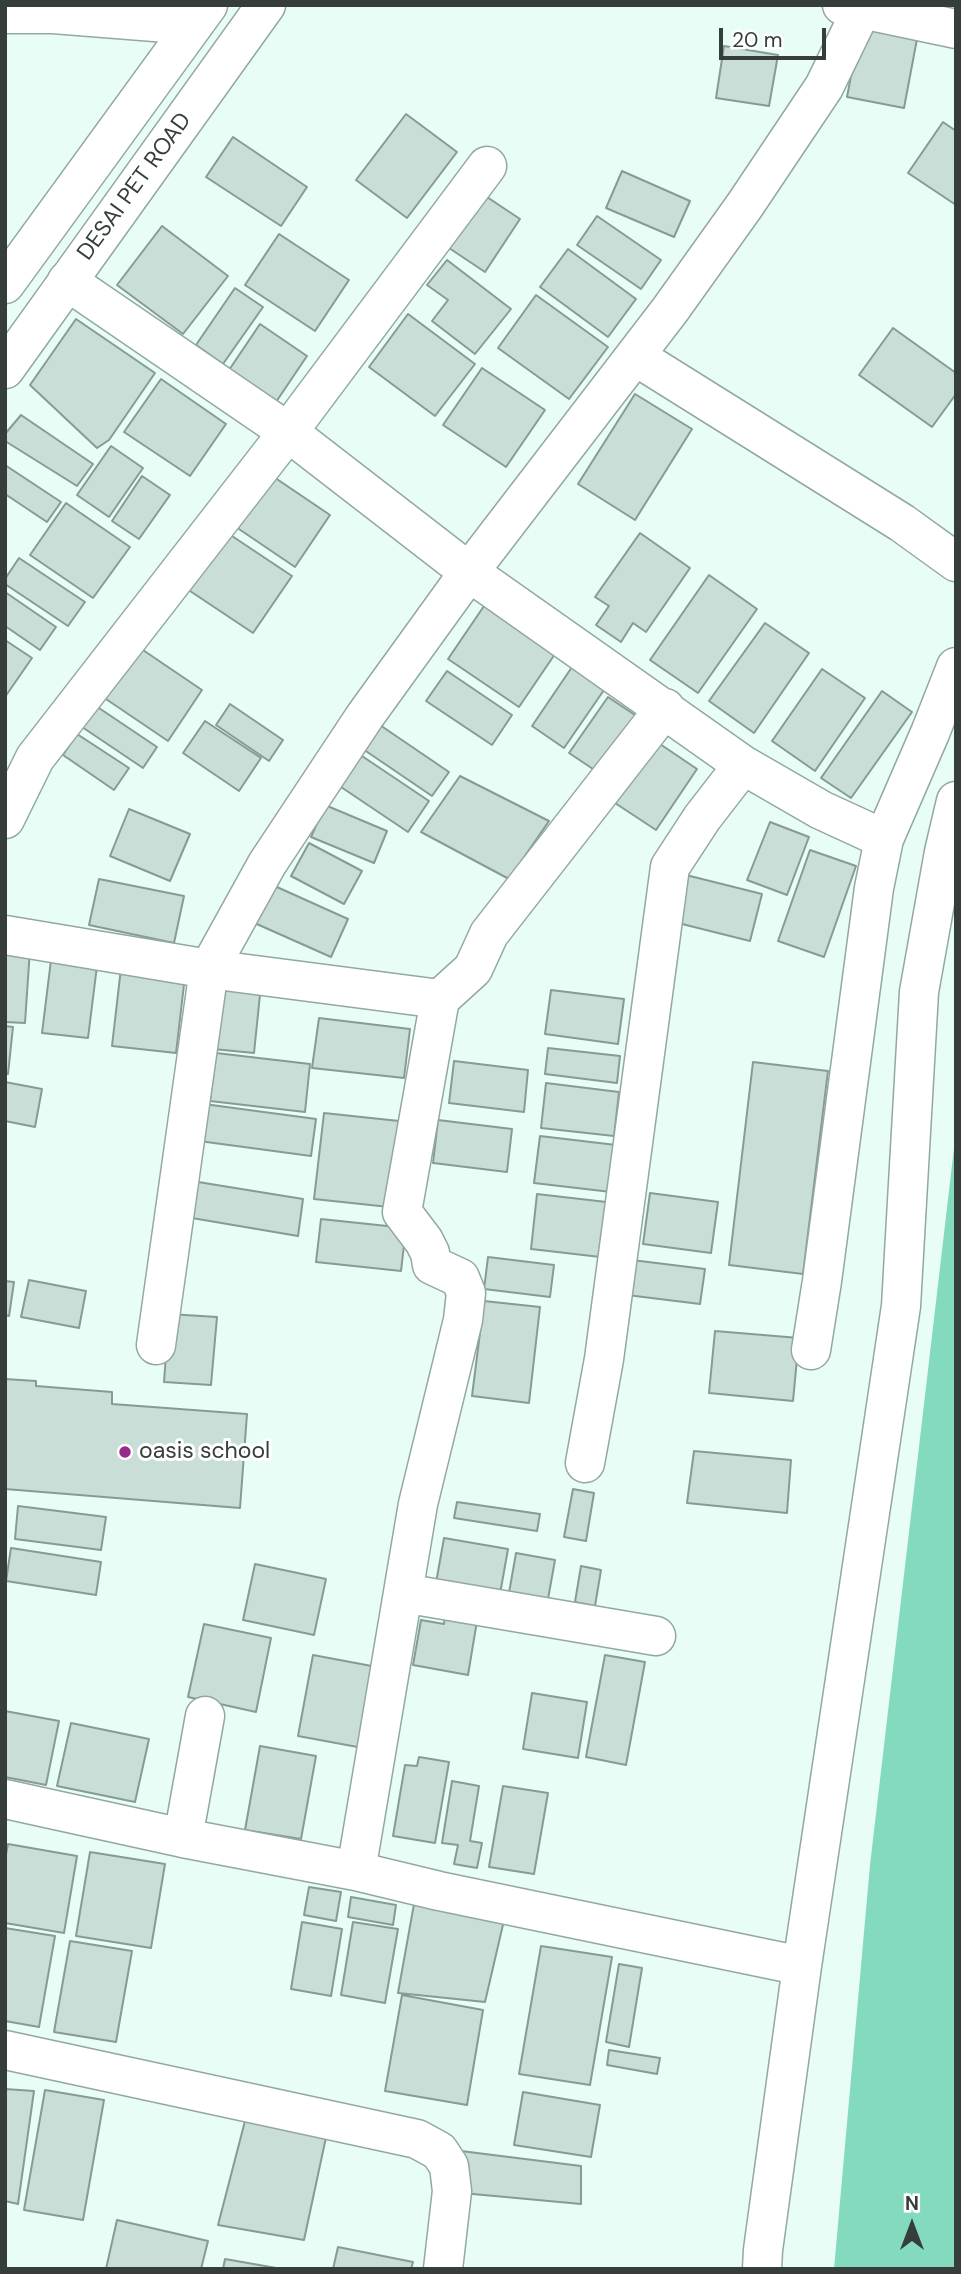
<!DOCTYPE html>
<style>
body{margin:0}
#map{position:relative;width:961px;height:2274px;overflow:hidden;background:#e7fdf5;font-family:"DM Sans",sans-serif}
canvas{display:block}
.frame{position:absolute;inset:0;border:7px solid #363e3b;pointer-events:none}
.north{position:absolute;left:877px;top:2190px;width:70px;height:70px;-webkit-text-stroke:5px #fff;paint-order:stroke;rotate:0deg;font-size:19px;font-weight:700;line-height:28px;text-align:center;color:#363e3b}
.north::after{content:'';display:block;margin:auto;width:24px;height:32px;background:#363e3b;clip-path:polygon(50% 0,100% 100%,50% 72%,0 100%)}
.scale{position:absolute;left:719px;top:28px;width:107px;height:32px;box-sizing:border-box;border:4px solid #363e3b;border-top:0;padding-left:9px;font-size:21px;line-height:24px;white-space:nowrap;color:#363e3b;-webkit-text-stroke:5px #fff;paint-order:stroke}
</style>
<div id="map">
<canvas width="961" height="2274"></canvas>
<div class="frame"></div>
<div class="north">N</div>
<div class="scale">20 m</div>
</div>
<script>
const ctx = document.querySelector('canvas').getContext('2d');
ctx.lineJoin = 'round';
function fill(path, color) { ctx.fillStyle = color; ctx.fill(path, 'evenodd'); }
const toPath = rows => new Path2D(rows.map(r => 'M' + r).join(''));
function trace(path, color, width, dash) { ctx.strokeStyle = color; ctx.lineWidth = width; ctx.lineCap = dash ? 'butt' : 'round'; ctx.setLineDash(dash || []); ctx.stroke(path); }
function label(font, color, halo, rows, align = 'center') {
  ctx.font = font + ' "DM Sans",sans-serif'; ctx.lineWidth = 6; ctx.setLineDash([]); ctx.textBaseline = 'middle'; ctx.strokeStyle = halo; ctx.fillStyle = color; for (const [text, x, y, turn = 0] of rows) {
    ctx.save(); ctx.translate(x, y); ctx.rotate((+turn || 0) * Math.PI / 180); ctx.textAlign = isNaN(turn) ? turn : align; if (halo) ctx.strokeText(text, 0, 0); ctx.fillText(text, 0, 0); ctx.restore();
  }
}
fill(toPath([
 [956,1131,956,2269,834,2269,870,1865]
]), '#83dabf');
const building = toPath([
 [860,28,917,39,904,108,847,97,860,28],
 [724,46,778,55,769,106,716,98,724,46],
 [406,114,457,152,407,218,356,180,406,114],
 [943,122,956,131,956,205,908,173,943,122],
 [233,137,307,187,281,226,206,177,233,137],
 [622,171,690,201,674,237,606,208,622,171],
 [484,195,520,219,485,272,449,248,484,195],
 [597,216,661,260,641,289,577,245,597,216],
 [162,226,228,276,183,334,117,285,162,226],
 [279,234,349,280,315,331,245,285,279,234],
 [568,249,636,299,608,337,540,287,568,249],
 [447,260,511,309,475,354,432,321,448,300,427,285,447,260],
 [235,288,263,307,223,364,196,345,235,288],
 [536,295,608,347,569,399,498,348,536,295],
 [408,314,475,364,435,416,369,367,408,314],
 [76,319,155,373,109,440,97,448,30,385,76,319],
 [260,324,307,356,274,405,227,373,260,324],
 [893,328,956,373,956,394,932,427,859,375,893,328],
 [482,368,545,410,506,467,443,425,482,368],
 [161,379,226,424,190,476,124,432,161,379],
 [635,394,692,429,635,520,578,484,635,394],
 [21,415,93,464,77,486,5,441,5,434,21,415],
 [111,446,143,468,109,517,77,495,111,446],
 [5,465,61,502,47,522,5,494,5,465],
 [265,471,330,515,295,567,230,523,265,471],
 [142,476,170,495,139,539,112,521,142,476],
 [66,503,130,547,93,598,30,555,66,503],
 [226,532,292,576,253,633,187,589,226,532],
 [640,533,690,568,646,632,633,623,621,642,596,625,609,606,595,597,640,533],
 [19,558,85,602,68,626,5,584,5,579,19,558],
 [709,575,757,609,698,693,650,660,709,575],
 [5,592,56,627,40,650,5,626,5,592],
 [484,606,555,654,519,707,448,659,484,606],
 [765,623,809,653,754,733,709,701,765,623],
 [5,640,32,658,5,697,5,640],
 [137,646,202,690,168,741,103,697,137,646],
 [572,667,604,690,564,748,532,726,572,667],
 [822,669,865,698,815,771,772,741,822,669],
 [447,671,512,715,492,745,426,701,447,671],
 [882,691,912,712,851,798,821,778,882,691],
 [608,697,644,721,605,777,569,753,608,697],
 [230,704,283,740,269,761,216,725,230,704],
 [96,706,157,747,143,768,82,727,96,706],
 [205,721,261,758,239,791,183,753,205,721],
 [374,721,449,772,432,796,357,745,374,721],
 [77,734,129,768,114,790,63,755,77,734],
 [657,742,697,769,656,830,615,803,657,742],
 [359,754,429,801,408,832,338,785,359,754],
 [460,776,549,821,509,879,421,832,460,776],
 [325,805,387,831,374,863,311,837,325,805],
 [129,809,190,834,170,881,110,856,129,809],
 [770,822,809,837,787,895,747,880,770,822],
 [309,843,362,871,344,904,291,876,309,843],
 [810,850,856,866,824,957,778,941,810,850],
 [686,875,762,894,750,941,674,922,686,875],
 [99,879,184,896,174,943,89,925,99,879],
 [268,883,348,919,331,957,250,921,268,883],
 [5,948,30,949,25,1023,5,1022,5,948],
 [52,952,98,958,88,1038,42,1033,52,952],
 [121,968,185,976,176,1053,112,1046,121,968],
 [222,981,261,985,254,1053,213,1049,222,981],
 [551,990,624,999,618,1044,545,1034,551,990],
 [319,1018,410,1029,404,1078,312,1068,319,1018],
 [5,1026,13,1027,8,1074,5,1073,5,1026],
 [548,1048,620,1056,617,1083,545,1074,548,1048],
 [216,1053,310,1064,305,1112,210,1101,216,1053],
 [454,1061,528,1070,524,1112,449,1103,454,1061],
 [753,1062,828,1071,803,1274,729,1265,753,1062],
 [5,1082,42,1089,35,1127,5,1121,5,1082],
 [546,1083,619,1092,614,1136,541,1128,546,1083],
 [204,1104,316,1119,311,1156,199,1141,204,1104],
 [324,1113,399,1121,389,1207,314,1199,324,1113],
 [438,1120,512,1129,507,1172,433,1163,438,1120],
 [540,1136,616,1145,611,1192,534,1183,540,1136],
 [192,1181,303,1199,298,1236,186,1217,192,1181],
 [650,1193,718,1202,711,1253,643,1244,650,1193],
 [537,1194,615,1203,609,1258,531,1249,537,1194],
 [321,1219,406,1228,401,1271,316,1262,321,1219],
 [488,1257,554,1265,550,1297,484,1289,488,1257],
 [632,1260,705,1269,700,1304,627,1295,632,1260],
 [29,1280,86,1291,79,1328,21,1317,29,1280],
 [5,1281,14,1282,9,1316,5,1315,5,1281],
 [484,1301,540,1307,529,1403,472,1396,484,1301],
 [169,1314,217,1317,211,1385,164,1382,169,1314],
 [715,1331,799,1338,793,1401,709,1393,715,1331],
 [5,1379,36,1381,36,1386,112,1392,112,1404,247,1414,240,1508,5,1489,5,1379],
 [694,1451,791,1460,787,1513,687,1503,694,1451],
 [573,1489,594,1493,586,1541,564,1537,573,1489],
 [457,1502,540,1514,537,1531,454,1518,457,1502],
 [18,1506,106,1517,101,1550,15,1539,18,1506],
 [444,1538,508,1549,500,1594,436,1583,444,1538],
 [11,1548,101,1562,96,1595,6,1581,11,1548],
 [516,1553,555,1560,548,1599,509,1593,516,1553],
 [255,1564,326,1579,314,1635,243,1620,255,1564],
 [581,1566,601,1570,595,1606,575,1602,581,1566],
 [445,1616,477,1621,468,1675,413,1665,421,1620,444,1624,445,1616],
 [204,1624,271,1638,256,1712,188,1697,204,1624],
 [313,1655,377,1667,363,1748,298,1736,313,1655],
 [605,1655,645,1662,626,1765,586,1757,605,1655],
 [532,1693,587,1702,578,1758,523,1749,532,1693],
 [5,1711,59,1721,46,1785,5,1777,5,1711],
 [71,1723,149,1739,135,1802,57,1786,71,1723],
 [260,1746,316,1756,301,1839,245,1830,260,1746],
 [419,1757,449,1762,435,1843,393,1836,405,1765,417,1766,419,1757],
 [452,1781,479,1786,470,1841,482,1843,477,1868,454,1864,458,1845,442,1843,452,1781],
 [503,1786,548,1793,534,1874,489,1867,503,1786],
 [8,1844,77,1856,64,1933,5,1923,5,1859,8,1844],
 [90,1852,165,1864,151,1948,76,1936,90,1852],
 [309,1887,341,1892,336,1921,304,1915,309,1887],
 [351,1897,396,1905,393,1925,348,1917,351,1897],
 [414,1904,505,1916,485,2002,398,1993,414,1904],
 [302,1922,342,1929,331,1996,291,1989,302,1922],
 [353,1922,398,1929,385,2003,341,1995,353,1922],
 [5,1928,55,1936,39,2027,5,2021,5,1928],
 [70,1941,132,1951,116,2042,54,2032,70,1941],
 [541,1946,612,1957,590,2085,519,2074,541,1946],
 [619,1964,642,1968,629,2047,606,2042,619,1964],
 [402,1995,483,2010,467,2105,385,2091,402,1995],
 [609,2050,660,2058,657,2074,607,2065,609,2050],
 [5,2089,34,2091,18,2204,5,2201,5,2089],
 [45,2090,104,2100,83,2220,24,2210,45,2090],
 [523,2092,600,2105,591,2157,514,2145,523,2092],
 [245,2121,328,2128,304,2240,218,2225,245,2121],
 [461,2151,581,2166,581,2204,462,2193,461,2151],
 [117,2220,208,2241,201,2269,106,2269,117,2220],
 [338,2247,413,2262,411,2269,333,2269,338,2247],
 [225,2259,282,2269,223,2269,225,2259]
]);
fill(building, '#c9ded7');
trace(building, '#879b94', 2);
const street = toPath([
 [842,5,956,29],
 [5,14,53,14,193,25],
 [67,281,288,432,469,572,743,765,821,810,884,839],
 [635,356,902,523,956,562],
 [5,819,35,758,288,432,487,166],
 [5,935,209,969,440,999],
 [156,1345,209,969,267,864,365,716,469,572,670,310,745,205,824,87,858,17,861,5],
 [811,1350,822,1281,874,888,884,839,930,733,956,667],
 [585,1463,604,1359,670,867,702,818,743,765],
 [403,1593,656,1636],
 [5,1799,183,1838,356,1871,439,1891,802,1966],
 [183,1838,205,1716],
 [356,1871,418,1504,463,1320,466,1293,460,1278,432,1265,430,1253,424,1241,402,1212,440,999,473,969,489,934,665,708],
 [5,2050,417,2139,439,2151,449,2166,452,2191,443,2269],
 [762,2269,763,2250,802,1966,901,1306,919,992,944,852,956,801]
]);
const secondary = toPath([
 [5,284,208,5],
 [5,369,266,5]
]);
trace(street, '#93a8a1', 41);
trace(secondary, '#93a8a1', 41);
trace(street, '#fff', 38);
trace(secondary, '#fff', 38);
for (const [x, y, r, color] of [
 [125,1452,7,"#972b8c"]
]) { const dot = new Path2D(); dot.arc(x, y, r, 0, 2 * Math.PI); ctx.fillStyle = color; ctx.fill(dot); trace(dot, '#fff', 2.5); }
label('23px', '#363e3b', '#fff', [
 ["DESAI PET ROAD",135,187,-54]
]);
label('23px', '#363e3b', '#fff', [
 ["oasis school",139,1452]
], 'left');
</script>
